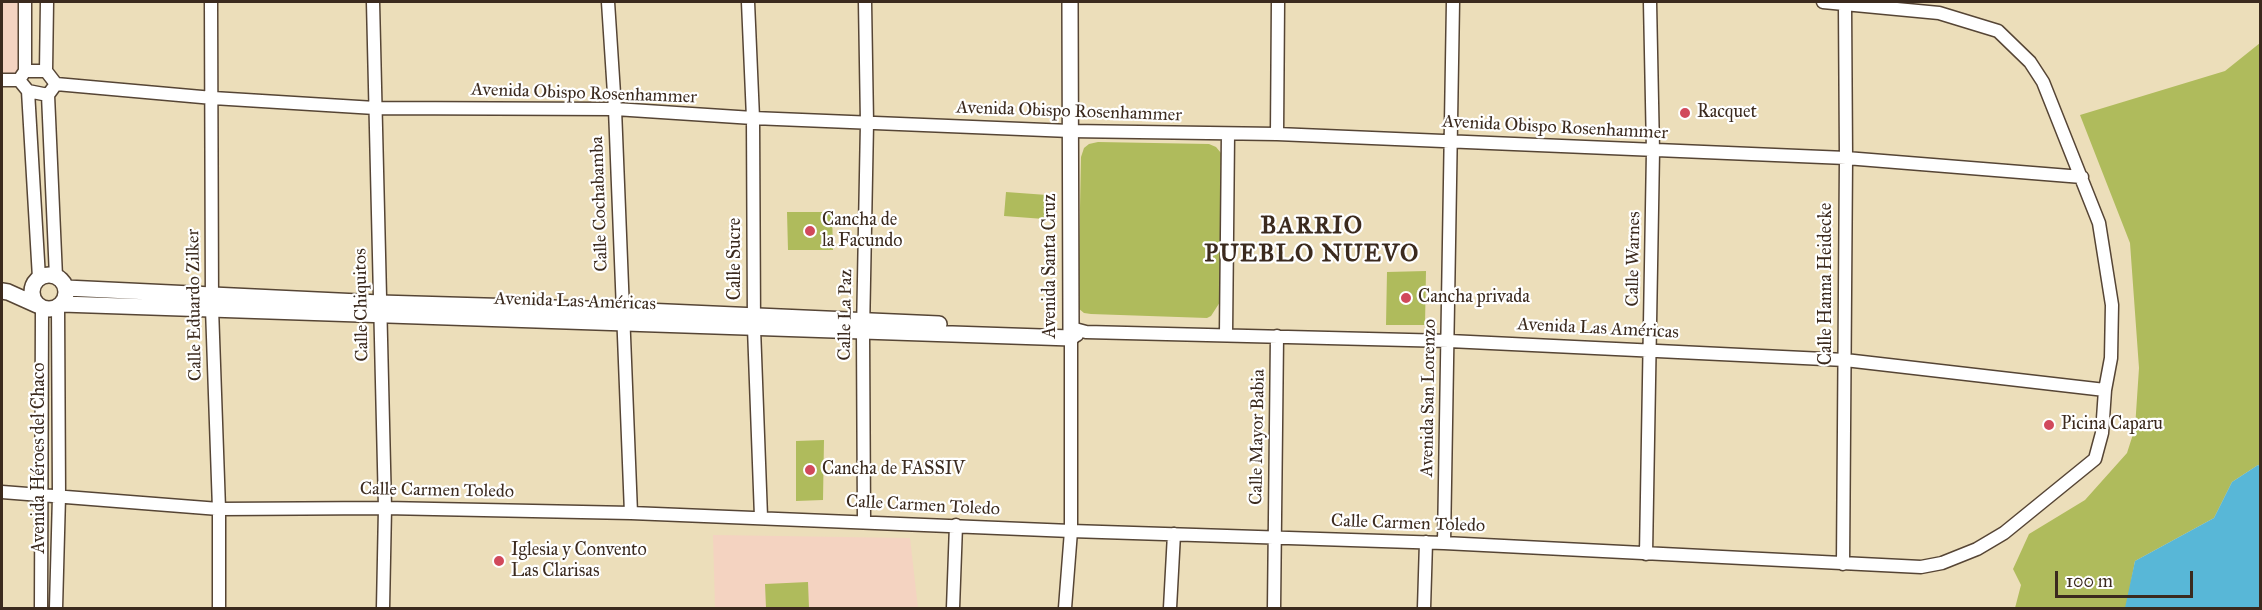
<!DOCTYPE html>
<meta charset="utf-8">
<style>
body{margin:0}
#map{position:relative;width:2262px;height:610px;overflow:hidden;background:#ecdeba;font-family:"IM FELL Great Primer",serif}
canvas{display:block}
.frame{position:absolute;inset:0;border:3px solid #3b2a1e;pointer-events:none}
.scale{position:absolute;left:2055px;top:571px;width:138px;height:27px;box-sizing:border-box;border:3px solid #3b2a1e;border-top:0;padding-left:8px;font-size:18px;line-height:21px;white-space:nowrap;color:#3b2a1e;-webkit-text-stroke:4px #fff;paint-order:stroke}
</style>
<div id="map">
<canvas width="2262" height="610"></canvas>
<div class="frame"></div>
<div class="scale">100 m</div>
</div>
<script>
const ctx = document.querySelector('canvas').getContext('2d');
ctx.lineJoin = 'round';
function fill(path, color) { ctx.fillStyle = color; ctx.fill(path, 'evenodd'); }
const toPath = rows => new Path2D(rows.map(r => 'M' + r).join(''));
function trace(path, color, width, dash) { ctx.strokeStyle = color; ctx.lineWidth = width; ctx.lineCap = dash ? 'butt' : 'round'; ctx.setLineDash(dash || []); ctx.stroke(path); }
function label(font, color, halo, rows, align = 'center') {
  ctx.font = font + ' "IM FELL Great Primer",serif'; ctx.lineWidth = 4.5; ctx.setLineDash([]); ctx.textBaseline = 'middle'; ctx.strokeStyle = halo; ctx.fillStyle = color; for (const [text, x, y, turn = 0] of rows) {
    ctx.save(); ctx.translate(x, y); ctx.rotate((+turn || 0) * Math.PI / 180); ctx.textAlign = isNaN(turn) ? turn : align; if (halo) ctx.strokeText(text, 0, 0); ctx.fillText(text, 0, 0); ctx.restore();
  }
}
fill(toPath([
 [2,2,25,2,25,71,2,80],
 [713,535,910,538,918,608,715,608]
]), '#f4d3c1');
fill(toPath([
 [2260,43,2260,466,2258,465,2232,482,2214,518,2135,561,2126,608,2015,608,2021,585,2013,569,2029,534,2085,500,2127,453,2135,428,2139,368,2130,243,2080,115,2225,71],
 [1098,142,1209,144,1216,147,1221,153,1220,302,1211,316,1207,318,1091,314,1084,313,1078,308,1081,157,1084,148,1089,144],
 [1006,192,1047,195,1044,219,1004,216],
 [787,212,832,212,833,250,788,250],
 [1426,271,1425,325,1386,325,1387,272],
 [824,440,823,500,796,501,796,441],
 [808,582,809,608,766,608,765,584]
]), '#afbb5c');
fill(toPath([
 [2258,465,2260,466,2260,608,2125,608,2135,561,2214,518,2232,482]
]), '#58b7d7');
const minor = toPath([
 [211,2,212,308,219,509,219,608],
 [373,2,385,508,383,608],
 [608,2,615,109,631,513],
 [748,2,753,118,754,328,761,517],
 [25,71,46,71,56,84,48,95,28,91,19,80,25,71],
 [25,71,25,2],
 [46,71,47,2],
 [2,80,19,80],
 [56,84,213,98,375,108,615,109,753,118,1070,131,1277,134,1846,158,2082,177],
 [28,91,39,278],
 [48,95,56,277],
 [1277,134,1278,2],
 [1071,328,1086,332,1449,341,1845,360,2105,390],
 [1226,334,1228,134],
 [2,492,219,509,385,508,631,513,1071,531,1444,543,1921,567,1942,563,1977,549,2004,533,2095,459,2102,433,2105,390,2111,358,2112,305,2099,223,2043,82,2030,62,1998,31,1939,13,1823,2],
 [864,521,863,332,867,123,865,2],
 [1444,543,1453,2],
 [1646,554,1653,151,1650,2],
 [1843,564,1846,158,1845,5],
 [41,608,42,308],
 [56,608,59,496,58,307],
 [953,608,956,525],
 [1065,608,1071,531,1071,338,1077,335],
 [1170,608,1174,534],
 [1274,608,1277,336],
 [1424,608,1426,542]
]);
const major = toPath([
 '32 292a17 17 0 1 1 34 0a17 17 0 1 1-34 0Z',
 [66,288,380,303,622,310,939,324],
 [2,291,8,292,37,305],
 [62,304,1071,338,1070,2]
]);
trace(minor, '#564535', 15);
trace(major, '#564535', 18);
trace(minor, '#fff', 12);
trace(major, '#fff', 15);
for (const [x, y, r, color] of [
 [1685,113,6,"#d1495b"],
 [810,231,6,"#d1495b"],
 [1406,298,6,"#d1495b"],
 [2049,425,6,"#d1495b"],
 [810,470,6,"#d1495b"],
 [499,561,6,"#d1495b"]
]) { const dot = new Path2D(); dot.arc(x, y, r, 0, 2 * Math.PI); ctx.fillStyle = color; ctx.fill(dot); trace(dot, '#fff', 2); }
label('18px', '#3b2a1e', '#fff', [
 ["Avenida Obispo Rosenhammer",584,94,2],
 ["Avenida Obispo Rosenhammer",1069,112,2],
 ["Avenida Obispo Rosenhammer",1555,128,3],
 ["Calle Cochabamba",600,204,-92],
 ["Calle Sucre",736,259,-90],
 ["Calle Warnes",1634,259,-89],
 ["Avenida Santa Cruz",1051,266,-90],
 ["Calle Hanna Heidecke",1827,284,-90],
 ["Avenida Las Américas",575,302,2],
 ["Calle Eduardo Zilker",195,305,-91],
 ["Calle Chiquitos",362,305,-91],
 ["Calle La Paz",846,315,-89],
 ["Avenida Las Américas",1598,329,3],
 ["Avenida San Lorenzo",1429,398,-89],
 ["Calle Mayor Babia",1258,437,-89],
 ["Avenida Héroes del Chaco",40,458,-90],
 ["Calle Carmen Toledo",437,491,1],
 ["Calle Carmen Toledo",923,506,3],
 ["Calle Carmen Toledo",1408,524,2]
]);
label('18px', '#3b2a1e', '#fff', [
 ["Racquet",1697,113],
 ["Cancha de",822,221],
 ["la Facundo",822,242],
 ["Cancha privada",1418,298],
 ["Picina Caparu",2061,425],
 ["Cancha de FASSIV",822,470],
 ["Iglesia y Convento",511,551],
 ["Las Clarisas",511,572]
], 'left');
ctx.letterSpacing = '1.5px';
label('bold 24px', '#3b2a1e', '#fff', [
 ["BARRIO",1312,227],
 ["PUEBLO NUEVO",1312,255]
]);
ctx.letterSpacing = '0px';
</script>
